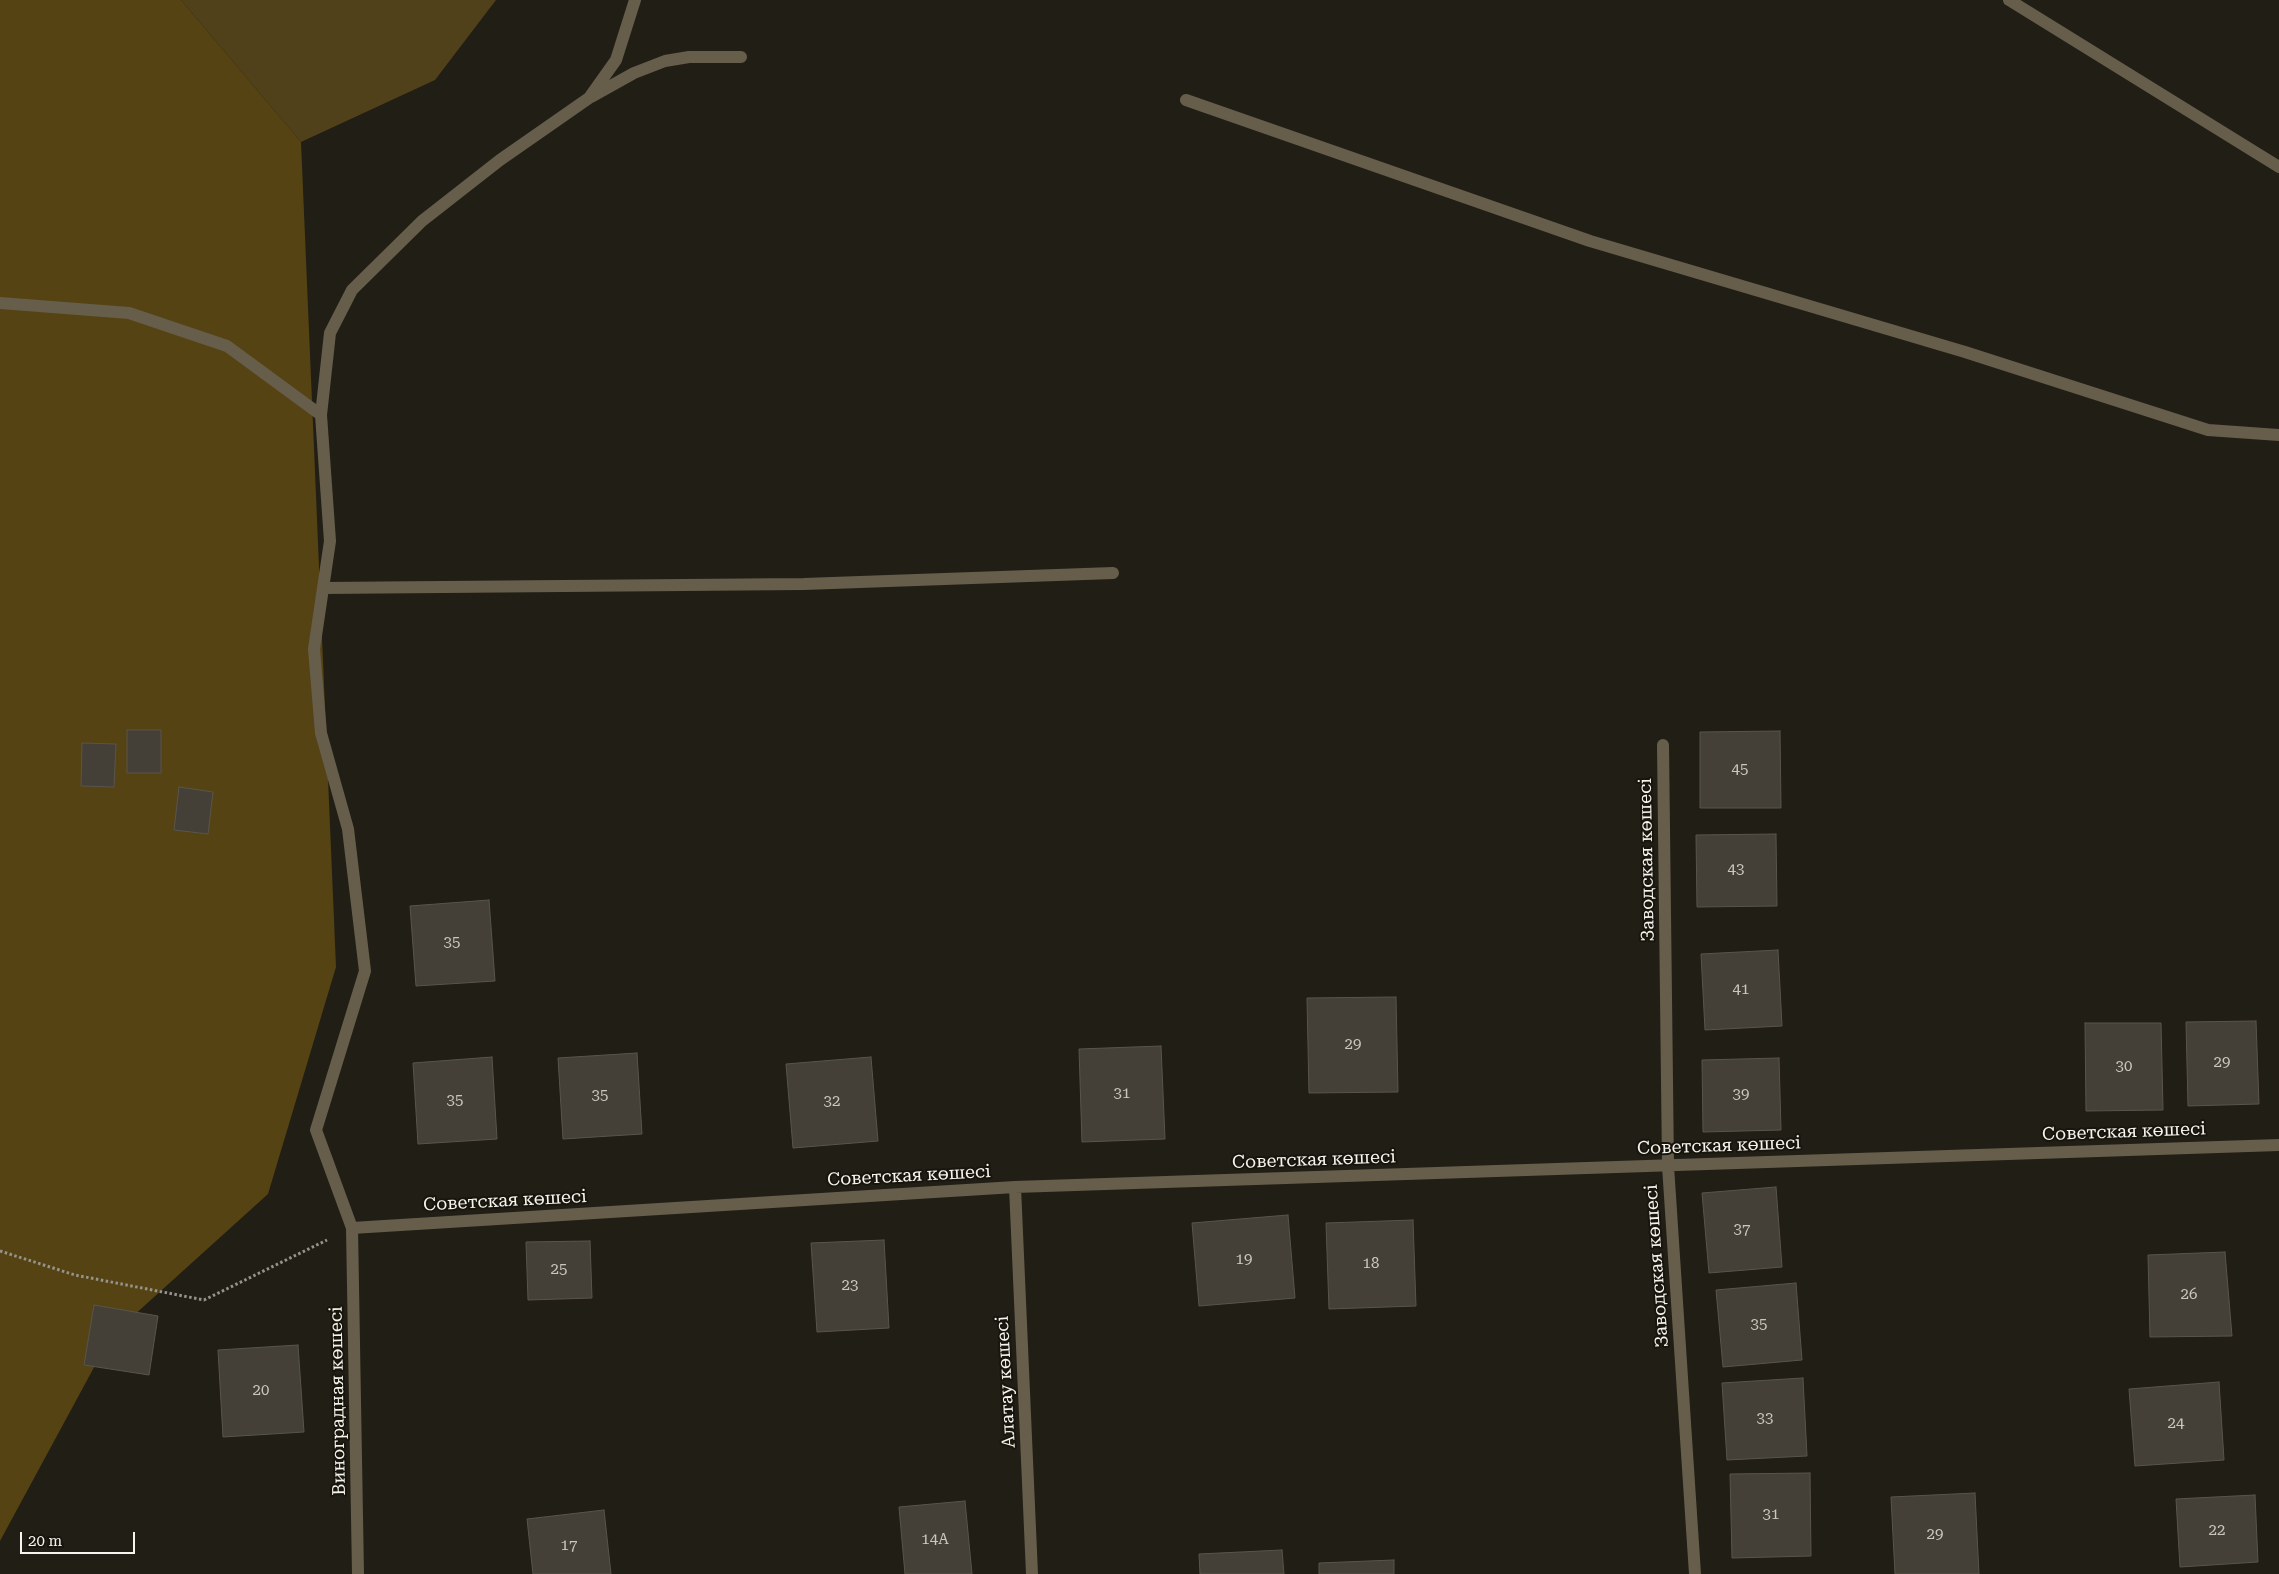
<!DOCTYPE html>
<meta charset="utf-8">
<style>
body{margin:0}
#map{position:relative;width:2279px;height:1574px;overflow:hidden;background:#211e16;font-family:"Roboto Serif",serif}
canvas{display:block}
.scale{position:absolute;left:20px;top:1532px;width:115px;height:22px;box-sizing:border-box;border:2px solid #f6f4ee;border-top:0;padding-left:6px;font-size:15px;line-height:18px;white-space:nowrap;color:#f6f4ee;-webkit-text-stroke:4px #18150d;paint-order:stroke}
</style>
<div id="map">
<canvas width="2279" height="1574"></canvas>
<div class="scale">20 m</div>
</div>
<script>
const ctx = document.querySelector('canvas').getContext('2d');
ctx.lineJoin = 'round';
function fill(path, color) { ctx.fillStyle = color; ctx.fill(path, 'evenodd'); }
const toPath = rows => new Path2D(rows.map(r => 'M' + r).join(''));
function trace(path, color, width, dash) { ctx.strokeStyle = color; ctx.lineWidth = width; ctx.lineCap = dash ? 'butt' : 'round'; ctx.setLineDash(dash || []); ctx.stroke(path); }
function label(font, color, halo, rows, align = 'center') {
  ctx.font = font + ' "Roboto Serif",serif'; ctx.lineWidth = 4; ctx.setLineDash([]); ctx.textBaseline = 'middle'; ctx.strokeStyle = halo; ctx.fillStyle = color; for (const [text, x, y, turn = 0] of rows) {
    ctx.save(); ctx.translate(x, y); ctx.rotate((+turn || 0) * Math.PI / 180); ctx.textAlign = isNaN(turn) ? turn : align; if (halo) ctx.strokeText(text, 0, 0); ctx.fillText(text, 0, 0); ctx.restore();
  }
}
fill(toPath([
 [181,0,496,0,435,80,301,142]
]), '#50411a');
fill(toPath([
 [0,0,181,0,301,142,336,967,268,1194,111,1336,0,1541]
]), '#554313');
const building = toPath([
 [127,730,161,730,161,773,127,773,127,730],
 [1780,731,1781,808,1700,808,1700,732,1780,731],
 [82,743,116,744,114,787,81,786,82,743],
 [179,787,213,792,208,834,174,830,179,787],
 [1776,834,1777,906,1697,907,1696,835,1776,834],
 [489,900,495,981,416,986,410,906,489,900],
 [1778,950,1782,1026,1705,1030,1701,954,1778,950],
 [1396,997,1398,1092,1309,1093,1307,998,1396,997],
 [2256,1021,2259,1104,2188,1106,2186,1022,2256,1021],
 [2085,1023,2161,1023,2163,1110,2086,1111,2085,1023],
 [1161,1046,1165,1139,1082,1142,1079,1049,1161,1046],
 [637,1053,642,1134,563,1139,558,1058,637,1053],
 [492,1057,497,1139,418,1144,413,1063,492,1057],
 [871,1057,878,1141,793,1148,786,1064,871,1057],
 [1779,1058,1781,1130,1703,1132,1702,1060,1779,1058],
 [1776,1187,1782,1267,1709,1273,1702,1193,1776,1187],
 [1288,1215,1295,1298,1199,1306,1192,1223,1288,1215],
 [1413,1220,1416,1306,1329,1309,1326,1223,1413,1220],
 [884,1240,889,1328,817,1332,811,1243,884,1240],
 [590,1241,592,1298,528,1300,526,1242,590,1241],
 [2225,1252,2232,1336,2150,1337,2148,1255,2225,1252],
 [1796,1283,1802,1360,1723,1367,1716,1290,1796,1283],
 [94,1305,158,1316,149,1375,84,1365,94,1305],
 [298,1345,304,1432,223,1437,218,1350,298,1345],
 [1803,1378,1807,1456,1727,1460,1722,1383,1803,1378],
 [2219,1382,2224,1460,2135,1466,2129,1389,2219,1382],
 [1810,1473,1811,1556,1732,1558,1730,1474,1810,1473],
 [1975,1493,1979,1574,1895,1574,1891,1497,1975,1493],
 [2255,1495,2258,1562,2180,1567,2176,1499,2255,1495],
 [965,1501,972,1574,905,1574,899,1507,965,1501],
 [604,1510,611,1574,533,1574,527,1519,604,1510],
 [1282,1550,1284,1574,1200,1574,1199,1554,1282,1550],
 [1394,1560,1394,1574,1319,1574,1319,1563,1394,1560]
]);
fill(building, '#444037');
trace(building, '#59554b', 1);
trace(toPath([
 [0,1251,75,1275,204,1300,327,1240]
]), '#96938c', 3, [2.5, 2.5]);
trace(toPath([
 [2009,0,2279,167],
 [591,97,634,73,665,61,689,57,741,57],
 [1186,100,1590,241,1965,352,2208,430,2279,435],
 [0,303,129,313,227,346,321,415],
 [323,588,804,584,1113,573],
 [1663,745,1668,1166,1695,1574],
 [1015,1187,1032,1574],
 [352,1228,1015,1187,2279,1145],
 [358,1574,352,1228,316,1130,365,971,348,829,321,733,314,649,330,541,321,415,330,333,352,290,422,221,500,160,589,98,616,60,635,0]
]), '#665e4b', 12);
label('15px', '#cac7c0', null, [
 ["45",1740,770],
 ["43",1736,870],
 ["35",452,943],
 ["41",1741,990],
 ["29",1353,1045],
 ["29",2222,1063],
 ["30",2124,1067],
 ["31",1122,1094],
 ["39",1741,1095],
 ["35",600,1096],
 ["35",455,1101],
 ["32",832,1102],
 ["37",1742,1230],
 ["19",1244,1260],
 ["18",1371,1264],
 ["25",559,1270],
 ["23",850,1286],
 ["26",2189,1295],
 ["35",1759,1325],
 ["20",261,1391],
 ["33",1765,1419],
 ["24",2176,1424],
 ["31",1771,1515],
 ["22",2217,1531],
 ["29",1935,1535],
 ["14А",935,1540],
 ["17",569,1546]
]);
label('18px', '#f6f4ee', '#18150d', [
 ["Заводская көшесі",1647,860,-91],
 ["Советская көшесі",2124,1132,-2],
 ["Советская көшесі",1719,1146,-2],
 ["Советская көшесі",1314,1160,-2],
 ["Советская көшесі",909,1176,-3],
 ["Советская көшесі",505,1201,-3],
 ["Заводская көшесі",1657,1266,-94],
 ["Алатау көшесі",1006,1382,-93],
 ["Виноградная көшесі",338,1401,-91]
]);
</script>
